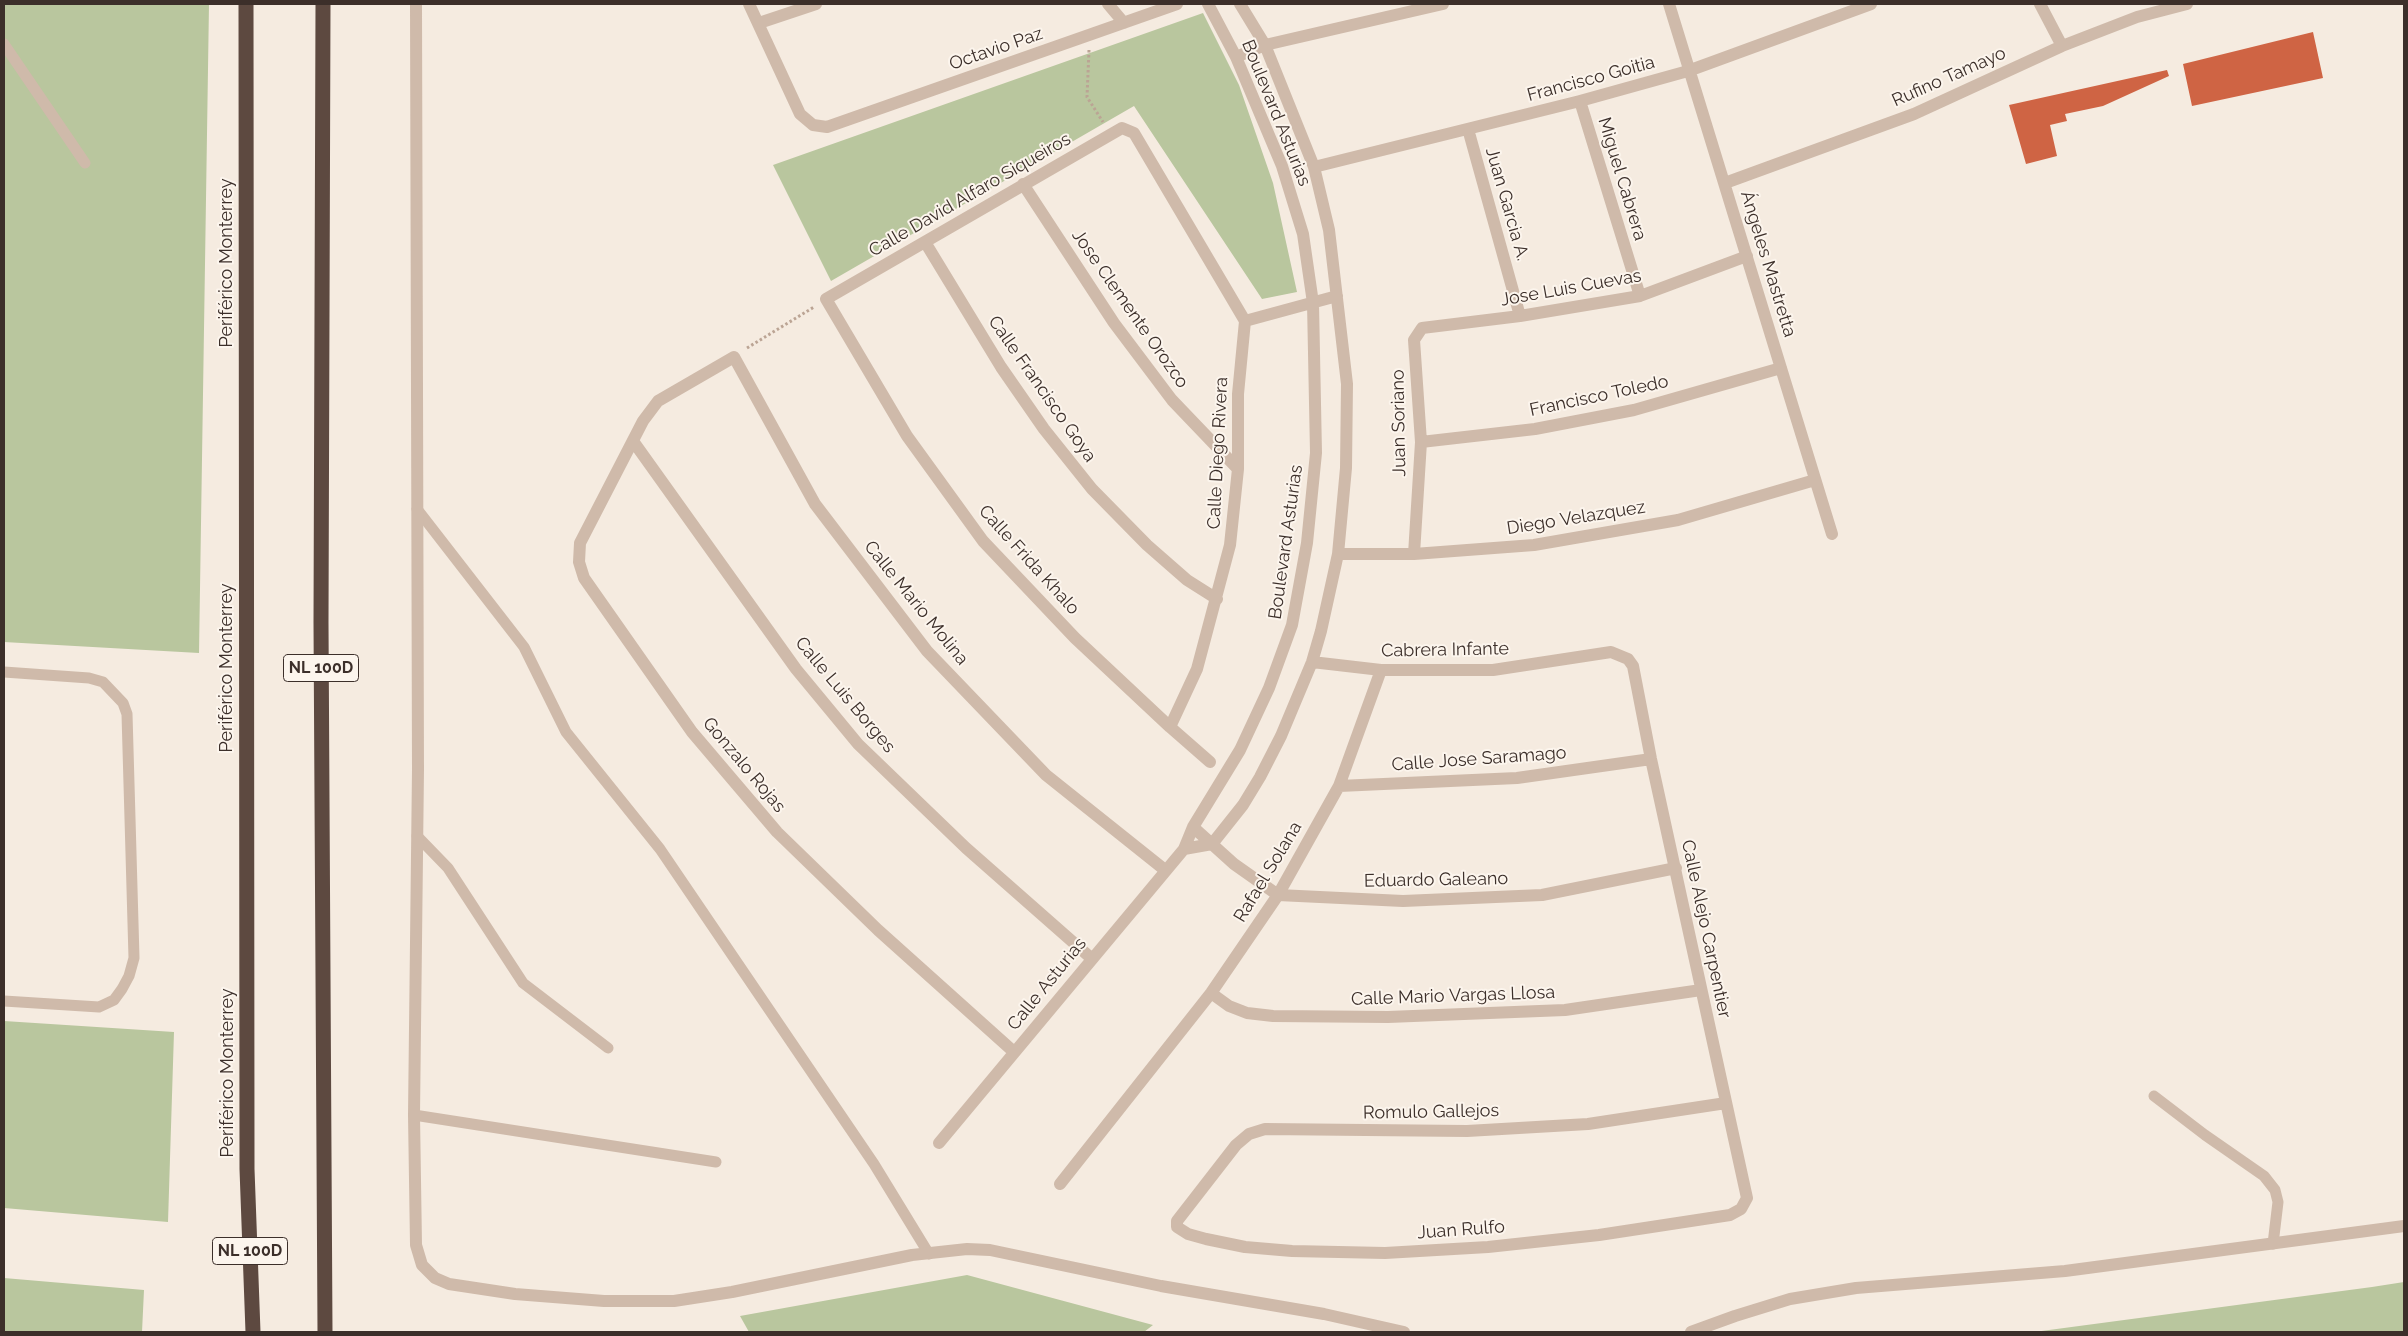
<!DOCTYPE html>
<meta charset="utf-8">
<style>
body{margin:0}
#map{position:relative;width:2408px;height:1336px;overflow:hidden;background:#f5ebe0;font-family:Raleway,sans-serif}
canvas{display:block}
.frame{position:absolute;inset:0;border:5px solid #3c2f2a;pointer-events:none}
</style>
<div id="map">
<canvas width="2408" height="1336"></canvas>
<div class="frame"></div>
</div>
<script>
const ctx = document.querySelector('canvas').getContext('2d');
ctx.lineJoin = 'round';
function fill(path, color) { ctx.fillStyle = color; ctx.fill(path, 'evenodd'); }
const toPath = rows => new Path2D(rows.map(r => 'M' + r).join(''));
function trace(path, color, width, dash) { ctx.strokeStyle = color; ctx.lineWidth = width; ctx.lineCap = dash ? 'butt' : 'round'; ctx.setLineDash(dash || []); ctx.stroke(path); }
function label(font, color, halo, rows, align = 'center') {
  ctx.font = font + ' Raleway,sans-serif'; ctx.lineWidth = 4; ctx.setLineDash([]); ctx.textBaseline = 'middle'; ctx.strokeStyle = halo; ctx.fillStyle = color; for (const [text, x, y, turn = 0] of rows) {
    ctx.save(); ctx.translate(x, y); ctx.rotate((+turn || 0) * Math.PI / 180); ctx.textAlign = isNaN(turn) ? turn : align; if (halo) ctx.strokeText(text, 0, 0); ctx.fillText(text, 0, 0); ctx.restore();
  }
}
fill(toPath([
 [4,4,209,4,199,653,4,642],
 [1203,13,1239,85,1273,183,1297,292,1262,299,1134,106,831,281,773,165],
 [4,1021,174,1032,168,1222,4,1208],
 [967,1275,1153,1325,1144,1332,749,1332,740,1316],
 [4,1278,144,1290,142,1332,4,1332],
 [2404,1282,2404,1332,2034,1332,2372,1287]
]), '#b9c69e');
fill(toPath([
 [2313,32,2323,78,2192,106,2183,64],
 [2167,70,2169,76,2103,106,2065,114,2067,121,2050,125,2057,156,2026,164,2009,105]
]), '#cf6444');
trace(toPath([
 [1089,50,1087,97,1103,122],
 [747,348,814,307]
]), '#bba494', 3, [2.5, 2.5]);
trace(toPath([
 [4,44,85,163],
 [417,509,524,647,566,732,660,849,874,1164,929,1254],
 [4,672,89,678,103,682,123,703,127,714,134,958,129,976,122,989,114,1000,99,1007,4,1001],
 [417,836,448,868,523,983,608,1048],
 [2154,1096,2205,1135,2264,1176,2275,1190,2278,1202,2273,1244],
 [414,1115,716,1162]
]), '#cfbaaa', 11);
trace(toPath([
 [416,4,418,769,414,1115,416,1245,422,1265,435,1278,449,1284,515,1294,604,1301,674,1301,732,1292,912,1255,967,1249,990,1250,1161,1286,1324,1314,1404,1332],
 [749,4,800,114,813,125,827,127,1177,4],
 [1108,4,1124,23],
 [1669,4,1832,534],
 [2040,4,2062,46],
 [759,23,816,4],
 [1236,57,1265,45,1443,4],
 [1580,101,1640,296],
 [1468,129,1520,316],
 [1314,167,1580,101,1688,71,1871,4],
 [1725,183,1914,114,2062,46,2137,17,2187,4],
 [1023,184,1114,323,1172,400,1238,469],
 [925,242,1001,367,1044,429,1092,489,1147,545,1187,580,1217,599],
 [1245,321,1337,296],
 [633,441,796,669,858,744,966,848,1091,958],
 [1421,442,1535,429,1634,410,1781,368],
 [1338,554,1414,554,1534,545,1678,520,1815,480],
 [1414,554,1421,442,1414,340,1422,328,1520,316,1640,296,1747,256],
 [1312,662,1381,670,1493,670,1611,652,1628,659,1633,666,1651,759,1747,1198,1741,1209,1730,1215,1599,1235,1488,1247,1385,1253,1292,1251,1245,1247,1206,1239,1188,1234,1177,1227,1177,1221,1236,1145,1249,1134,1265,1129,1467,1131,1588,1124,1726,1103],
 [1170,727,1197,669,1230,545,1238,469,1238,394,1245,321,1134,133,1122,128,826,299,907,436,983,541,1075,638,1170,727,1210,762],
 [1339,786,1517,778,1651,759],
 [1193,827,1234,864,1278,895,1403,901,1542,895,1676,868],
 [1212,844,1243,805,1260,777,1281,736,1312,662,1321,631,1338,554,1346,468,1347,384,1329,230,1314,167,1265,45,1240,4],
 [1184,849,1212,844],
 [1211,993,1229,1006,1247,1013,1273,1016,1388,1017,1565,1010,1701,990],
 [1014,1052,878,930,777,832,692,732,584,578,579,562,580,543,643,421,658,401,734,357,815,504,927,651,1046,775,1165,870],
 [939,1143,1184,849,1193,827,1240,750,1269,688,1292,625,1307,543,1316,453,1313,303,1303,234,1282,166,1236,57,1208,4],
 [1060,1184,1211,993,1278,895,1339,786,1381,670],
 [1691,1332,1735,1316,1790,1299,1856,1288,2065,1271,2404,1226]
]), '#cfbaaa', 12);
trace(toPath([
 [246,4,247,1169,253,1332],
 [323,4,321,622,325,1332]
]), '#5d4940', 15);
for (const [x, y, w] of [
 [321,668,75],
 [250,1251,75]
]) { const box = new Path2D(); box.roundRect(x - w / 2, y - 13.5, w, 27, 4); ctx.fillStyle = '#fcf5ed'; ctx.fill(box); trace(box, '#3c2f2a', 1); }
label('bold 16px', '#3c2f2a', null, [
 ["NL 100D",321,668],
 ["NL 100D",250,1251]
]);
label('18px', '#3c2f2a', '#fcf5ed', [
 ["Octavio Paz",996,49,-19],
 ["Rufino Tamayo",1949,77,-24],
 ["Francisco Goitia",1591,79,-15],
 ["Boulevard Asturias",1276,113,68],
 ["Miguel Cabrera",1622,179,73],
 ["Calle David Alfaro Siqueiros",970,195,-30],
 ["Juan Garcia A.",1507,204,74],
 ["Periférico Monterrey",227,263,-90],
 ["Ángeles Mastretta",1768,264,73],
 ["Jose Luis Cuevas",1571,288,-10],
 ["Jose Clemente Orozco",1130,309,55],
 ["Calle Francisco Goya",1042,389,55],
 ["Francisco Toledo",1599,396,-12],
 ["Juan Soriano",1399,423,-91],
 ["Calle Diego Rivera",1218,453,-87],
 ["Diego Velazquez",1576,518,-9],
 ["Boulevard Asturias",1286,542,-82],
 ["Calle Frida Khalo",1029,560,48],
 ["Calle Mario Molina",916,603,51],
 ["Cabrera Infante",1445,650,-1],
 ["Periférico Monterrey",227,668,-90],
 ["Calle Luis Borges",845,695,50],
 ["Calle Jose Saramago",1479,759,-4],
 ["Gonzalo Rojas",744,765,50],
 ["Rafael Solana",1268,872,-59],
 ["Eduardo Galeano",1436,880,-1],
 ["Calle Alejo Carpentier",1706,929,78],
 ["Calle Asturias",1047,984,-51],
 ["Calle Mario Vargas Llosa",1453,996,-2],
 ["Periférico Monterrey",228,1073,-90],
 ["Romulo Gallejos",1431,1112,-1],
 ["Juan Rulfo",1461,1230,-4]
]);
</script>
